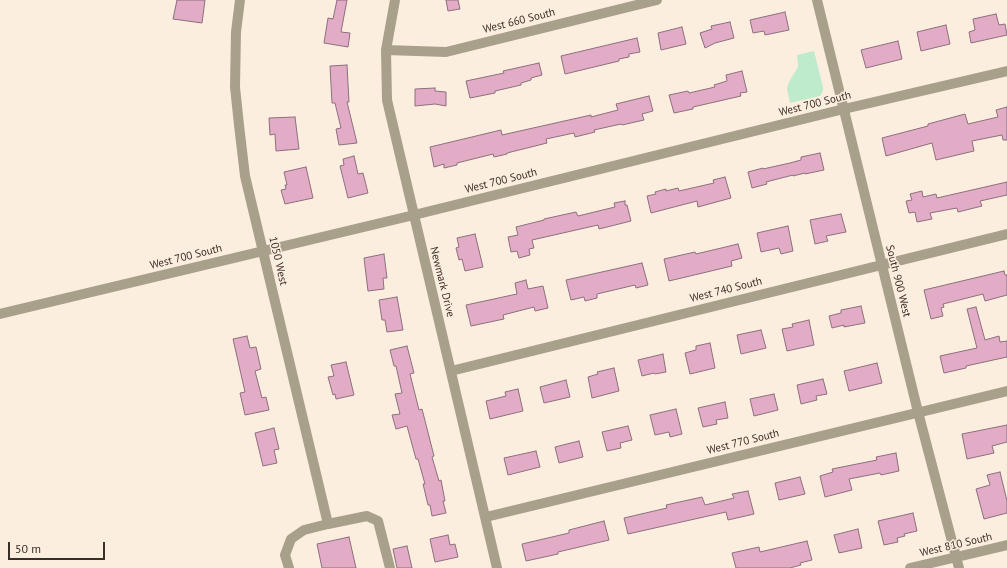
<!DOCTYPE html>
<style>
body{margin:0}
#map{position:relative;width:1007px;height:568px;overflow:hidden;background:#fceedf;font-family:"PT Sans",sans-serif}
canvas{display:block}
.scale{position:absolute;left:8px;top:542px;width:97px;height:18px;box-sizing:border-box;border:2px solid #382f26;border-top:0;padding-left:5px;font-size:12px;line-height:14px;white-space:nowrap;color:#382f26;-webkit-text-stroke:3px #fceedf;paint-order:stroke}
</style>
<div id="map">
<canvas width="1007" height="568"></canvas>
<div class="scale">50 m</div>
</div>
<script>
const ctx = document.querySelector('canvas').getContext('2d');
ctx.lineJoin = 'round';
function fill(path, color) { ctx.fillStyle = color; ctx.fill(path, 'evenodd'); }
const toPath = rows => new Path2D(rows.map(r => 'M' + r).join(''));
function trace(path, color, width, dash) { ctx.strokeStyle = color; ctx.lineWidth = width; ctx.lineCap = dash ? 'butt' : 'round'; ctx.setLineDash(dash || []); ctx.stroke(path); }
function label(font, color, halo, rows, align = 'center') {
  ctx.font = font + ' "PT Sans",sans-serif'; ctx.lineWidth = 3; ctx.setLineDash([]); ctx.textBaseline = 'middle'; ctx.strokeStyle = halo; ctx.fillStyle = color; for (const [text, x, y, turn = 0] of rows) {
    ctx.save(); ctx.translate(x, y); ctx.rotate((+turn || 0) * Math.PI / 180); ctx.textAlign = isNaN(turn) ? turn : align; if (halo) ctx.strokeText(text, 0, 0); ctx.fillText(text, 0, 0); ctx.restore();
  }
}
fill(toPath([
 [814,51,823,87,823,90,822,93,820,96,790,103,787,89,789,82,798,67,798,63,797,55]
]), '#bdebcc');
const building = toPath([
 [177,0,205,0,202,23,173,19,177,0],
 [337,0,347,0,341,32,350,33,348,47,324,43,328,18,333,19,337,0],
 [446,0,458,0,460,9,448,11,446,0],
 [785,12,789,30,765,35,764,31,753,33,750,20,785,12],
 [996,14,999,25,1005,24,1007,35,971,43,969,32,975,30,973,19,996,14],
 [730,22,734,38,715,43,705,48,700,33,712,29,711,26,730,22],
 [946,25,950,44,921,51,917,32,946,25],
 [682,27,686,44,661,50,658,33,682,27],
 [637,38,640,52,629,54,629,57,619,59,619,61,565,74,561,56,637,38],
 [898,41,902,59,866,68,861,50,898,41],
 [539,63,542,75,531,78,531,80,521,83,521,85,495,91,495,93,470,98,466,81,504,73,503,71,539,63],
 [347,65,349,102,347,102,357,143,339,145,336,129,341,128,335,103,332,103,330,66,347,65],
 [742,71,747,92,740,93,741,96,693,107,693,109,674,113,669,95,688,91,689,93,715,87,714,85,727,81,726,75,742,71],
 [435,88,435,91,446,92,446,106,435,104,415,106,415,89,435,88],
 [649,96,653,111,642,114,644,120,622,125,621,124,594,130,595,132,575,137,574,133,546,139,547,143,507,153,507,154,494,157,493,154,457,163,457,165,444,168,444,164,434,167,430,147,501,130,502,135,591,115,591,117,618,110,616,104,649,96],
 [1007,107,1007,140,1003,140,1002,135,972,141,974,151,936,160,932,143,886,156,882,138,928,126,928,124,965,114,968,124,998,117,996,110,1007,107],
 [295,117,299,149,276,151,275,134,270,135,269,118,295,117],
 [820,153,824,170,805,174,805,173,793,176,793,175,766,182,767,184,752,188,748,172,763,168,763,169,790,163,801,160,801,157,820,153],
 [354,156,358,174,363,173,368,193,348,198,340,166,344,165,343,159,354,156],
 [306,167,313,198,285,204,281,190,286,189,285,185,287,185,284,172,306,167],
 [725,177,731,198,698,207,697,201,651,213,647,196,656,194,655,192,666,189,666,191,678,188,679,191,714,183,713,180,725,177],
 [1007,182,1007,195,980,201,982,206,958,212,957,208,930,213,932,219,917,222,915,212,909,213,906,201,912,200,910,194,922,191,923,197,936,194,937,198,1007,182],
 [625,201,625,205,627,205,631,221,599,229,598,225,532,240,534,248,529,249,530,255,519,258,517,251,511,252,508,237,518,235,516,227,544,220,544,219,576,212,578,216,615,207,614,203,625,201],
 [841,214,846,232,826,236,828,241,815,244,810,220,841,214],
 [788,226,793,251,781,254,779,248,761,252,757,233,788,226],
 [475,234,483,267,465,271,462,259,459,260,456,248,459,247,457,238,475,234],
 [738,244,742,258,731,261,732,266,669,281,664,259,695,252,696,254,738,244],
 [384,254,387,278,383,278,384,289,368,291,364,258,384,254],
 [642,263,648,285,636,288,635,285,597,294,597,298,585,301,584,297,571,300,566,280,642,263],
 [1004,271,1005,275,1007,275,1007,295,985,301,983,294,943,304,944,307,941,308,943,316,931,319,924,290,1004,271],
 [526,280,528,289,543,286,548,308,535,311,534,307,503,315,504,319,471,326,466,305,517,294,515,283,526,280],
 [397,297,403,330,387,332,385,320,382,320,379,300,397,297],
 [861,306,865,323,844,327,844,325,832,328,829,316,841,313,841,310,861,306],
 [976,307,985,340,999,336,1000,342,1007,341,1007,357,966,366,966,368,944,373,940,356,977,348,967,309,976,307],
 [809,320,814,345,787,351,782,329,793,327,792,324,809,320],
 [761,330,766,348,741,354,737,335,761,330],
 [247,336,250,348,256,347,261,369,255,371,262,398,266,397,269,410,245,415,240,393,245,392,233,339,247,336],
 [710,343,715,368,690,374,685,353,696,350,696,346,710,343],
 [407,346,414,373,410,374,419,410,422,409,434,456,432,457,439,481,441,480,445,501,443,501,446,513,432,516,430,505,428,505,423,484,425,484,418,459,416,459,407,426,396,429,392,415,400,414,395,394,402,393,396,366,394,366,390,350,407,346],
 [663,354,666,372,655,374,654,373,642,376,638,360,663,354],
 [346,362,354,395,336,399,335,394,333,395,328,377,334,376,331,365,346,362],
 [877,363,882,383,849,391,844,371,877,363],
 [614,368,619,391,592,398,588,377,598,374,597,372,614,368],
 [823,379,827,394,816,396,817,400,801,404,797,385,823,379],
 [566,380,570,397,544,403,540,387,566,380],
 [518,389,523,411,490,419,486,401,506,396,505,392,518,389],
 [774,394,778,410,754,416,750,399,774,394],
 [725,402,728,418,716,420,717,424,703,427,698,408,725,402],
 [676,409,682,434,670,437,669,432,655,435,650,415,676,409],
 [1007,425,1007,442,992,446,994,453,967,459,962,434,1007,425],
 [628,426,632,440,620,443,621,448,607,451,602,432,628,426],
 [274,428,279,449,274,450,277,463,263,466,255,433,274,428],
 [579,441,583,457,559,463,555,447,579,441],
 [536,451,540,467,508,475,504,458,536,451],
 [896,453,899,471,881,475,880,473,849,479,852,490,825,497,820,476,833,472,832,469,877,460,876,457,896,453],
 [1000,472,1007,501,1007,513,984,519,976,489,990,485,987,475,1000,472],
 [800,477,805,494,779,500,775,483,800,477],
 [748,491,754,514,728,520,726,512,628,534,624,518,667,508,666,505,702,497,705,505,734,498,732,494,748,491],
 [913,513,917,531,904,534,905,536,897,538,898,542,884,545,878,521,913,513],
 [604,521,609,540,558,552,558,554,526,561,522,544,569,533,569,530,604,521],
 [858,529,862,548,839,553,834,535,858,529],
 [448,535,450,545,455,544,458,557,435,562,430,539,448,535],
 [349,537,356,568,322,568,317,544,349,537],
 [807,541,812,560,800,563,801,565,790,568,736,568,732,553,759,547,760,552,807,541],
 [407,546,412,568,397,568,393,549,407,546]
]);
fill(building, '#e2acc7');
trace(building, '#8c6f7d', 1);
trace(toPath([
 [240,0,236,32,235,87,239,125,245,176,328,524],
 [395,0,386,50,387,100,497,568],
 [817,0,918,412,959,568],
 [386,50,446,52,657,0],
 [451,371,1007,234],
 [486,517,1007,391],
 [289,568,285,555,291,539,304,530,328,524,367,516,378,521,390,568],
 [910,568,1007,545]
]), '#a8a08a', 10);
trace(toPath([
 [0,314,414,215,844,109,1007,71]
]), '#a8a08a', 10);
label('11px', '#382f26', '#fceedf', [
 ["West 660 South",519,21,-14],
 ["West 700 South",815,104,-14],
 ["West 700 South",501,181,-14],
 ["West 700 South",186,257,-14],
 ["1050 West",278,261,77],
 ["South 900 West",898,281,76],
 ["Newmark Drive",442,282,76],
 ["West 740 South",726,290,-14],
 ["West 770 South",743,442,-14],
 ["West 810 South",956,545,-13]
]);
</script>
